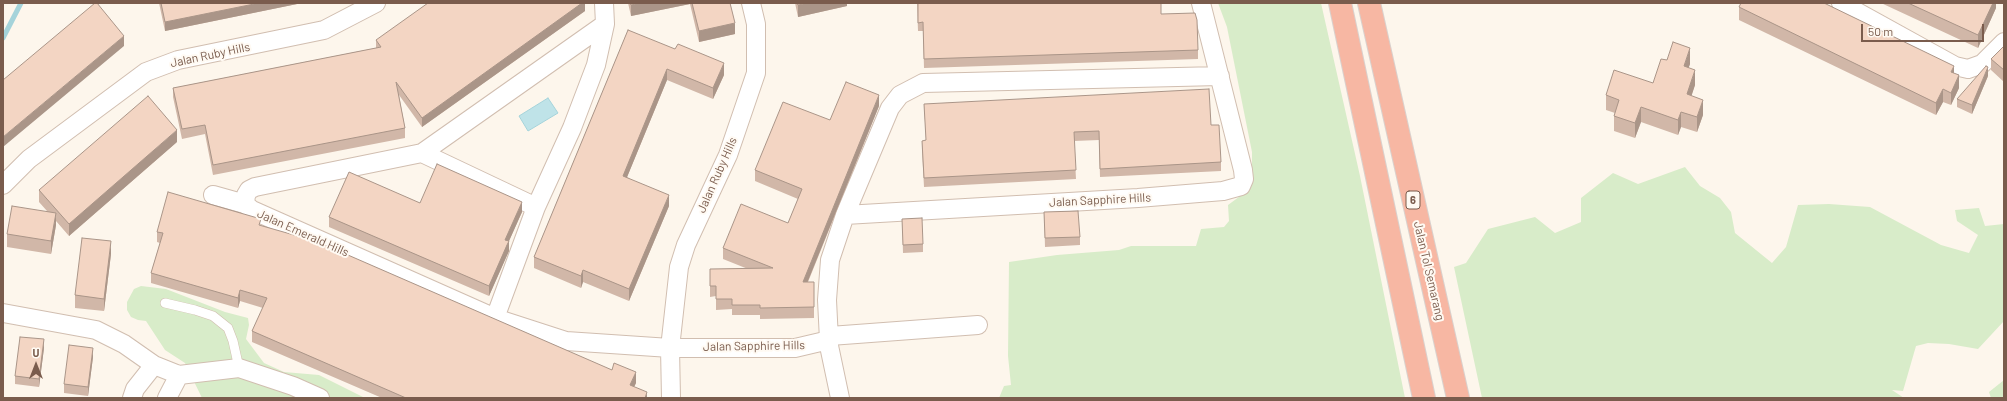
<!DOCTYPE html>
<style>
body{margin:0}
#map{position:relative;width:2007px;height:401px;overflow:hidden;background:#fdf6ec;font-family:Barlow,sans-serif}
canvas{display:block}
.frame{position:absolute;inset:0;border:4px solid #7a5c4d;pointer-events:none}
.north{position:absolute;left:16px;top:345px;width:40px;height:40px;-webkit-text-stroke:3px #fffaf3;paint-order:stroke;rotate:0deg;font-size:11px;font-weight:700;line-height:16px;text-align:center;color:#7a5c4d}
.north::after{content:'';display:block;margin:auto;width:14px;height:18px;background:#7a5c4d;clip-path:polygon(50% 0,100% 100%,50% 72%,0 100%)}
.scale{position:absolute;left:1861px;top:24px;width:123px;height:18px;box-sizing:border-box;border:2px solid #7a5c4d;border-top:0;padding-left:5px;font-size:12px;line-height:14px;white-space:nowrap;color:#7a5c4d;-webkit-text-stroke:3px #fffaf3;paint-order:stroke}
</style>
<div id="map">
<canvas width="2007" height="401"></canvas>
<div class="frame"></div>
<div class="north">U</div>
<div class="scale">50 m</div>
</div>
<script>
const ctx = document.querySelector('canvas').getContext('2d');
ctx.lineJoin = 'round';
function fill(path, color) { ctx.fillStyle = color; ctx.fill(path, 'evenodd'); }
const toPath = rows => new Path2D(rows.map(r => 'M' + r).join(''));
function trace(path, color, width, dash) { ctx.strokeStyle = color; ctx.lineWidth = width; ctx.lineCap = dash ? 'butt' : 'round'; ctx.setLineDash(dash || []); ctx.stroke(path); }
function label(font, color, halo, rows, align = 'center') {
  ctx.font = font + ' Barlow,sans-serif'; ctx.lineWidth = 4; ctx.setLineDash([]); ctx.textBaseline = 'middle'; ctx.strokeStyle = halo; ctx.fillStyle = color; for (const [text, x, y, turn = 0] of rows) {
    ctx.save(); ctx.translate(x, y); ctx.rotate((+turn || 0) * Math.PI / 180); ctx.textAlign = isNaN(turn) ? turn : align; if (halo) ctx.strokeText(text, 0, 0); ctx.fillText(text, 0, 0); ctx.restore();
  }
}
fill(toPath([
 [1218,3,1321,3,1360,176,1405,398,999,398,1004,386,1011,385,1008,356,1009,262,1057,255,1119,250,1131,246,1196,246,1201,229,1224,227,1229,221,1228,205,1243,194,1252,182,1252,152,1227,27],
 [1685,167,1700,186,1720,198,1731,212,1735,233,1772,263,1786,247,1798,205,1829,204,1870,207,1941,245,1969,253,1978,235,1957,221,1955,210,1979,208,1985,226,2004,224,2004,321,1978,349,1949,344,1928,343,1916,346,1903,391,1892,390,1904,398,1482,398,1454,267,1466,263,1488,229,1535,217,1555,233,1581,222,1581,198,1613,173,1638,184],
 [141,286,166,289,225,312,248,318,249,325,246,339,264,363,284,372,319,375,365,398,202,398,185,363,165,350,146,321,138,320,131,317,127,310,127,302,134,289],
 [2004,380,2004,398,1991,398,1989,392]
]), '#d8ecc9');
const water = toPath([
 [548,98,558,113,528,131,519,116,548,98]
]);
fill(water, '#bfe3e8');
trace(water, '#a5d3da', 1);
trace(toPath([
 [3,38,21,3]
]), '#a5d3da', 5);
const lane = toPath([
 [165,303,195,310,213,316,228,328,233,341,239,368]
]);
const street = toPath([
 [604,3,605,24],
 [1841,3,1955,66,1968,69,1982,64,2004,42],
 [422,153,536,207],
 [3,185,29,159,146,72,178,60,324,30,376,3],
 [213,195,245,204],
 [845,215,1138,198,1223,191,1241,186,1244,179,1243,170,1201,3],
 [3,313,96,330,124,344,154,365,179,375,239,368,293,386,320,398],
 [495,318,536,207,572,128,596,65,605,24,422,153,255,187,249,190,246,195,245,204,252,210,495,318,566,341,670,348,795,348,829,340,827,300,830,260,845,215,890,108,900,95,923,83,1220,76],
 [830,336,978,325],
 [828,341,840,398],
 [132,398,135,389,154,365],
 [167,398,179,375],
 [671,398,670,348,679,267,686,245,728,155,756,73,756,24,751,3]
]);
const highway = toPath([
 [1340,3,1424,398],
 [1369,3,1458,398]
]);
trace(lane, '#d1beb0', 10);
trace(street, '#d1beb0', 20);
trace(highway, '#dad1cd', 24);
trace(lane, '#fff', 9);
trace(street, '#fff', 18);
trace(highway, '#f7b7a3', 22);
fill(toPath([
 [159,3,302,3,165,31],
 [585,3,585,11,422,127,399,95,405,128,405,138,213,175,205,134,182,139,173,97,173,88,376,48,376,40],
 [628,3,730,3,735,34,699,42,690,4,631,16],
 [795,3,847,3,847,6,798,17],
 [917,3,1161,3,1161,14,1198,50,1198,59,924,68,923,31,918,31],
 [1881,3,1996,3,1996,8,1978,48],
 [1739,7,1954,73,1959,88,1951,105,1943,102,1936,115,1739,20],
 [628,30,724,75,713,99,667,80,627,177,669,206,629,301,583,282,581,288,534,268,534,257],
 [2004,46,2004,82,1991,70,1991,59],
 [1667,60,1690,64,1688,68,1695,85,1691,96,1703,115,1697,132,1681,127,1678,135,1641,122,1635,138,1614,131,1614,116,1615,113,1606,110,1606,95,1653,83],
 [1988,76,1972,114,1957,107,1957,99],
 [924,104,1211,125,1221,162,1221,171,1100,177,1099,140,1074,141,1076,179,924,187,922,149,922,141,926,140],
 [879,106,808,282,814,282,814,318,760,319,760,315,732,315,732,309,716,310,716,296,710,297,710,269,748,269,723,259,723,248,788,223,798,199,755,181,755,170,830,120],
 [177,142,69,236,56,221,56,225,51,254,7,247,7,234,47,211,39,202,39,190],
 [420,203,522,212,509,241,509,251,507,255,489,296,329,227,329,217],
 [1044,212,1080,237,1080,245,1045,247],
 [902,219,923,244,923,252,903,253],
 [261,226,636,383,634,387,647,398,382,398,252,342,252,331,263,308,240,301,238,308,151,283,151,273,160,243,157,242,157,232],
 [111,254,104,311,75,308,75,295],
 [44,348,39,387,15,384,15,376],
 [93,357,88,396,64,393,64,384]
]), '#d1b7a8');
fill(toPath([
 [259,3,302,3,165,31,165,22],
 [582,3,585,3,585,11,422,127,422,118],
 [640,3,690,3,690,4,631,16,631,5],
 [809,3,847,3,847,6,798,17,798,5],
 [1992,3,1996,3,1996,8,1978,48,1978,35],
 [735,23,735,34,699,42,699,31],
 [124,36,124,46,3,147,3,137],
 [1690,48,1690,64,1684,81,1684,66],
 [724,63,724,75,713,99,713,88],
 [1954,66,1954,78,1951,72],
 [1988,67,1988,76,1972,114,1972,105],
 [667,69,667,80,623,187,623,176],
 [1695,70,1695,85,1687,110,1687,94],
 [1959,75,1959,88,1951,105,1951,93],
 [1943,89,1943,102,1936,115,1936,103],
 [879,95,879,106,803,293,803,282],
 [1703,100,1703,115,1697,132,1697,117],
 [1641,107,1641,122,1635,138,1635,123],
 [1681,112,1681,127,1678,135,1678,120],
 [177,130,177,142,69,236,69,224],
 [669,195,669,206,629,301,629,289],
 [522,202,522,212,509,241,509,251,489,296,489,286,505,240],
 [56,213,56,225,51,254,51,241],
 [111,241,111,254,104,311,104,299],
 [583,270,583,282,581,288,581,276],
 [240,290,240,301,238,308,238,298],
 [44,339,44,348,39,387,39,379],
 [93,348,93,357,88,396,88,387],
 [636,372,636,383,630,395,630,385],
 [647,392,647,398,645,398]
]), '#aa9588');
const building = toPath([
 [95,3,97,3,124,36,3,137,3,80,95,3],
 [161,3,259,3,165,22,161,3],
 [428,3,582,3,422,118,396,82,405,128,213,165,205,125,182,129,173,88,381,47,376,40,428,3],
 [630,3,640,3,631,5,630,3],
 [692,3,730,3,735,23,699,31,692,3],
 [797,3,809,3,798,5,797,3],
 [918,3,1161,3,1161,14,1195,13,1197,20,1198,50,924,59,923,22,918,23,918,3],
 [1741,3,1824,3,1954,66,1951,72,1959,75,1951,93,1943,89,1936,103,1739,7,1741,3],
 [1908,3,1993,3,1978,35,1908,3],
 [628,30,675,49,678,44,724,63,713,88,667,69,623,176,669,195,629,289,583,270,581,276,534,257,628,30],
 [1673,42,1690,48,1684,66,1695,70,1687,94,1703,100,1697,117,1681,112,1678,120,1641,107,1635,123,1614,116,1619,100,1606,95,1614,70,1653,83,1661,59,1667,60,1673,42],
 [2004,46,2004,70,1991,59,2004,46],
 [1986,66,1988,67,1972,105,1957,99,1986,66],
 [846,82,879,95,803,282,814,282,814,307,760,308,760,305,732,305,732,299,716,299,716,286,710,286,710,269,773,268,723,248,741,204,788,223,802,189,755,170,783,102,830,120,846,82],
 [1209,89,1211,125,1219,125,1221,162,1100,169,1099,131,1074,132,1076,170,924,178,922,141,926,140,924,104,1209,89],
 [148,96,177,130,69,224,39,190,148,96],
 [437,164,522,202,505,240,509,241,507,245,489,286,329,217,349,172,420,203,437,164],
 [168,192,261,219,259,225,301,237,302,235,612,370,614,363,636,372,630,385,647,392,645,398,406,398,252,331,267,298,240,290,238,298,151,273,163,233,157,232,168,192],
 [12,206,56,213,51,241,7,234,12,206],
 [1078,211,1080,237,1045,238,1044,212,1078,211],
 [922,218,923,244,903,245,902,219,922,218],
 [82,238,111,241,104,299,75,295,82,238],
 [20,337,44,339,39,379,15,376,20,337],
 [69,345,93,348,88,387,64,384,69,345]
]);
fill(building, '#f3d5c3');
trace(building, '#aa9588', 1);
for (const [x, y, w] of [
 [1413,200,14]
]) { const box = new Path2D(); box.roundRect(x - w / 2, y - 9, w, 18, 3); ctx.fillStyle = '#fffaf3'; ctx.fill(box); trace(box, '#7a5c4d', 1); }
label('bold 11px', '#7a5c4d', null, [
 ["6",1413,200]
]);
label('12px', '#7a5c4d', '#fffaf3', [
 ["Jalan Ruby Hills",210,55,-12],
 ["Jalan Ruby Hills",717,175,-66],
 ["Jalan Sapphire Hills",1100,200,-3],
 ["Jalan Emerald Hills",303,233,24],
 ["Jalan Tol Semarang",1429,271,77],
 ["Jalan Sapphire Hills",754,346,-1]
]);
</script>
